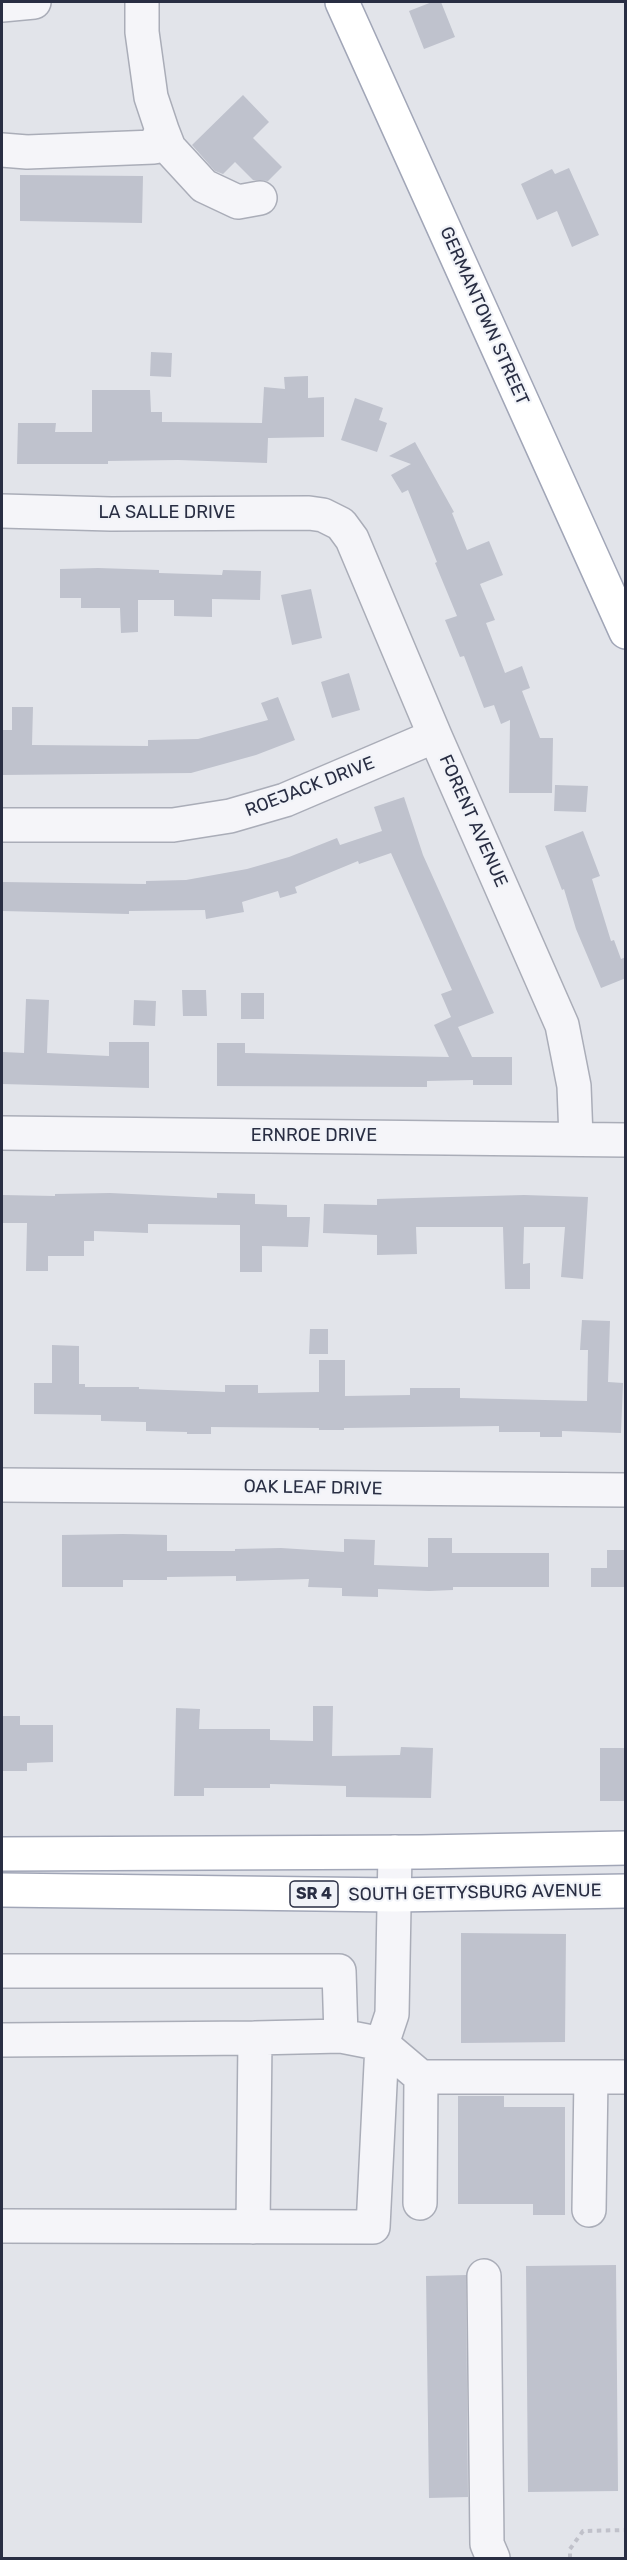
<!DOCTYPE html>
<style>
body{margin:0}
#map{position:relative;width:627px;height:2560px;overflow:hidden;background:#e2e4ea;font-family:Rubik,sans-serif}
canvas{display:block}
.frame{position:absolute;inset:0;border:3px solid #292e43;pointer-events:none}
</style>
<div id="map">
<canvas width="627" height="2560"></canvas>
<div class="frame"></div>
</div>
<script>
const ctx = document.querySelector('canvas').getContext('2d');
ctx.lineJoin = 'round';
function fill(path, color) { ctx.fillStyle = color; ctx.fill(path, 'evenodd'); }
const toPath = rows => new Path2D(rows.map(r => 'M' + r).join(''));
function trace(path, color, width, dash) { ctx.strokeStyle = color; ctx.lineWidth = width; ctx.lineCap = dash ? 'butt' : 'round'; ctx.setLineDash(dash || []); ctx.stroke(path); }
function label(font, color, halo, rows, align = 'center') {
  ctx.font = font + ' Rubik,sans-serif'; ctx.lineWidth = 4.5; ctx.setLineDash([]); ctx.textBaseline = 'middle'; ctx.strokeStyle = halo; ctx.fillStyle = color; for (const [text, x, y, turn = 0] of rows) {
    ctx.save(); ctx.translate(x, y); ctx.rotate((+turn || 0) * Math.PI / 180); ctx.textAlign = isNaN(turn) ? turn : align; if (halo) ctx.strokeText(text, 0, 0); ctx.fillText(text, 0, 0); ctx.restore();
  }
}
fill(toPath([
 [432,2,441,2,455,37,424,49,409,11],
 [243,95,269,122,253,138,282,167,268,181,253,180,235,162,223,174,215,171,192,145],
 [569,168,599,235,572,247,557,211,537,220,521,184,552,169,555,174],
 [20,175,143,176,142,223,20,221],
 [151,352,172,353,171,377,150,376],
 [308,376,308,398,324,397,324,437,268,438,267,463,178,460,108,461,108,464,17,464,18,423,56,423,55,432,92,432,92,390,150,390,151,412,162,412,162,422,262,423,264,387,285,389,284,377],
 [355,398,383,408,379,420,387,423,377,452,341,440],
 [415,442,454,512,452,513,467,550,489,541,503,575,480,584,495,620,486,623,505,673,522,666,530,688,522,691,540,738,553,738,552,793,509,793,510,720,501,724,494,705,484,708,464,656,460,657,445,620,457,616,435,563,437,562,408,490,402,493,391,475,411,464,389,456],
 [98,568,159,570,159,573,222,575,223,570,261,571,260,600,212,599,212,617,174,616,174,600,138,600,138,632,121,633,120,608,81,608,81,598,60,598,60,569],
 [311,589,322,638,292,645,281,595],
 [349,673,360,710,332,718,321,682],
 [278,697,295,740,256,755,191,773,2,775,2,730,12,730,12,707,33,707,32,745,148,746,148,740,198,739,268,720,261,703],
 [555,785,588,786,586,812,554,811],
 [404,797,423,855,494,1013,458,1027,472,1057,512,1057,512,1085,473,1085,473,1080,427,1081,427,1087,217,1086,217,1043,245,1043,245,1053,449,1057,434,1025,451,1017,441,994,452,990,391,853,359,864,358,861,295,887,297,893,280,898,278,891,242,902,244,912,206,919,205,910,129,911,129,914,2,911,2,882,146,884,146,881,186,880,247,869,289,857,337,838,340,845,382,831,374,807],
 [583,831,600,876,592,879,611,941,614,940,621,959,626,957,626,978,601,988,576,929,564,889,562,890,545,846],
 [182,990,206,990,207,1016,183,1016],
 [241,993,264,993,264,1019,241,1019],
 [26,999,49,1000,47,1053,109,1056,109,1042,149,1042,149,1088,2,1084,3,1052,24,1053],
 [134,1000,156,1001,155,1026,133,1025],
 [110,1193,217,1198,217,1193,255,1194,255,1204,287,1205,287,1217,310,1217,308,1247,262,1246,262,1272,240,1272,240,1225,148,1224,148,1233,94,1231,94,1241,84,1241,84,1256,48,1256,48,1271,26,1271,27,1223,2,1223,2,1195,55,1196,55,1194],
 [524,1195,588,1197,583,1279,561,1277,565,1227,524,1227,523,1264,530,1263,530,1289,505,1289,503,1227,416,1227,417,1254,377,1255,377,1235,323,1233,324,1204,377,1205,377,1199],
 [582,1320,610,1321,608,1382,623,1383,621,1433,562,1431,562,1437,540,1437,540,1432,499,1432,499,1426,344,1428,344,1430,319,1430,319,1428,211,1427,211,1434,187,1434,187,1432,146,1431,146,1422,101,1421,101,1415,34,1414,34,1383,52,1383,52,1345,79,1346,79,1384,85,1384,85,1387,139,1387,139,1389,225,1392,225,1385,258,1385,258,1393,319,1392,319,1360,345,1360,345,1396,410,1395,410,1388,460,1388,460,1398,587,1401,588,1350,580,1350],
 [310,1329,328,1329,328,1354,309,1354],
 [123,1534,167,1535,167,1551,235,1551,235,1549,281,1548,344,1552,344,1539,375,1540,374,1565,428,1567,428,1538,452,1538,452,1553,549,1553,549,1587,453,1587,453,1590,429,1591,378,1589,378,1597,342,1596,342,1588,308,1587,309,1579,236,1581,236,1576,167,1577,167,1580,123,1580,123,1587,62,1587,62,1535],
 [607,1550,626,1550,626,1587,591,1587,591,1568,607,1568],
 [313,1706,333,1706,332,1756,400,1755,401,1747,433,1748,431,1798,346,1797,346,1786,270,1784,270,1788,204,1788,204,1796,174,1796,176,1708,200,1709,199,1729,270,1729,270,1740,313,1741],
 [2,1716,20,1716,20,1725,53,1725,53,1762,27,1763,27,1771,2,1771],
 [600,1748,626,1748,626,1801,600,1801],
 [461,1933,566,1934,565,2042,461,2043],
 [458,2096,504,2096,504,2107,565,2107,565,2215,533,2215,533,2204,458,2204],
 [616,2265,618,2491,528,2492,526,2266],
 [466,2275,468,2497,429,2498,426,2276]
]), '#bfc2cd');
const minor = toPath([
 [2,5,34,2],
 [162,130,169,148,204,186,238,202,260,198],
 [2,150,27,152,154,147,162,130,151,97,142,32,142,2],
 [2,511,111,514,309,513,323,515,341,524,352,539,435,736,562,1025,574,1086,576,1138],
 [2,825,173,825,230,816,285,800,435,736],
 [2,1133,626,1140],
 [2,1485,626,1490],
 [2,1971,339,1971,341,2036],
 [2,2040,255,2038],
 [420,2203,421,2077],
 [589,2210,591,2077],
 [2,2226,373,2227,382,2044,392,2014,395,1852],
 [253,2227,255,2038,341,2036,382,2044,421,2077,626,2077],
 [484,2276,487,2544,493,2558]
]);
const major = toPath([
 [342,2,626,632],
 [2,1854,421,1852,626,1848],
 [2,1890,395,1895,626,1891]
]);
trace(minor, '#aaadb8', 36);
trace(major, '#a1a6b7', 36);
trace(toPath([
 [570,2558,570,2549,583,2531,626,2530]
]), '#c0c1ca', 4, [4.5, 4.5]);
trace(minor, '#f5f5f9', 33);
trace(major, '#fff', 33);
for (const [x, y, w] of [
 [314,1894,48]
]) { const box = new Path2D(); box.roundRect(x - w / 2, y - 13, w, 26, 4.5); ctx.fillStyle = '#f1f3f8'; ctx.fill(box); trace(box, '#292e43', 1.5); }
label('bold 16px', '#292e43', null, [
 ["SR 4",314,1894]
]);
label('18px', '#292e43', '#f1f3f8', [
 ["GERMANTOWN STREET",484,316,66],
 ["LA SALLE DRIVE",167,513],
 ["ROEJACK DRIVE",310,787,-21],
 ["FORENT AVENUE",473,821,66],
 ["ERNROE DRIVE",314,1136],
 ["OAK LEAF DRIVE",313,1488,1],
 ["SOUTH GETTYSBURG AVENUE",475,1893,-1]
]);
</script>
